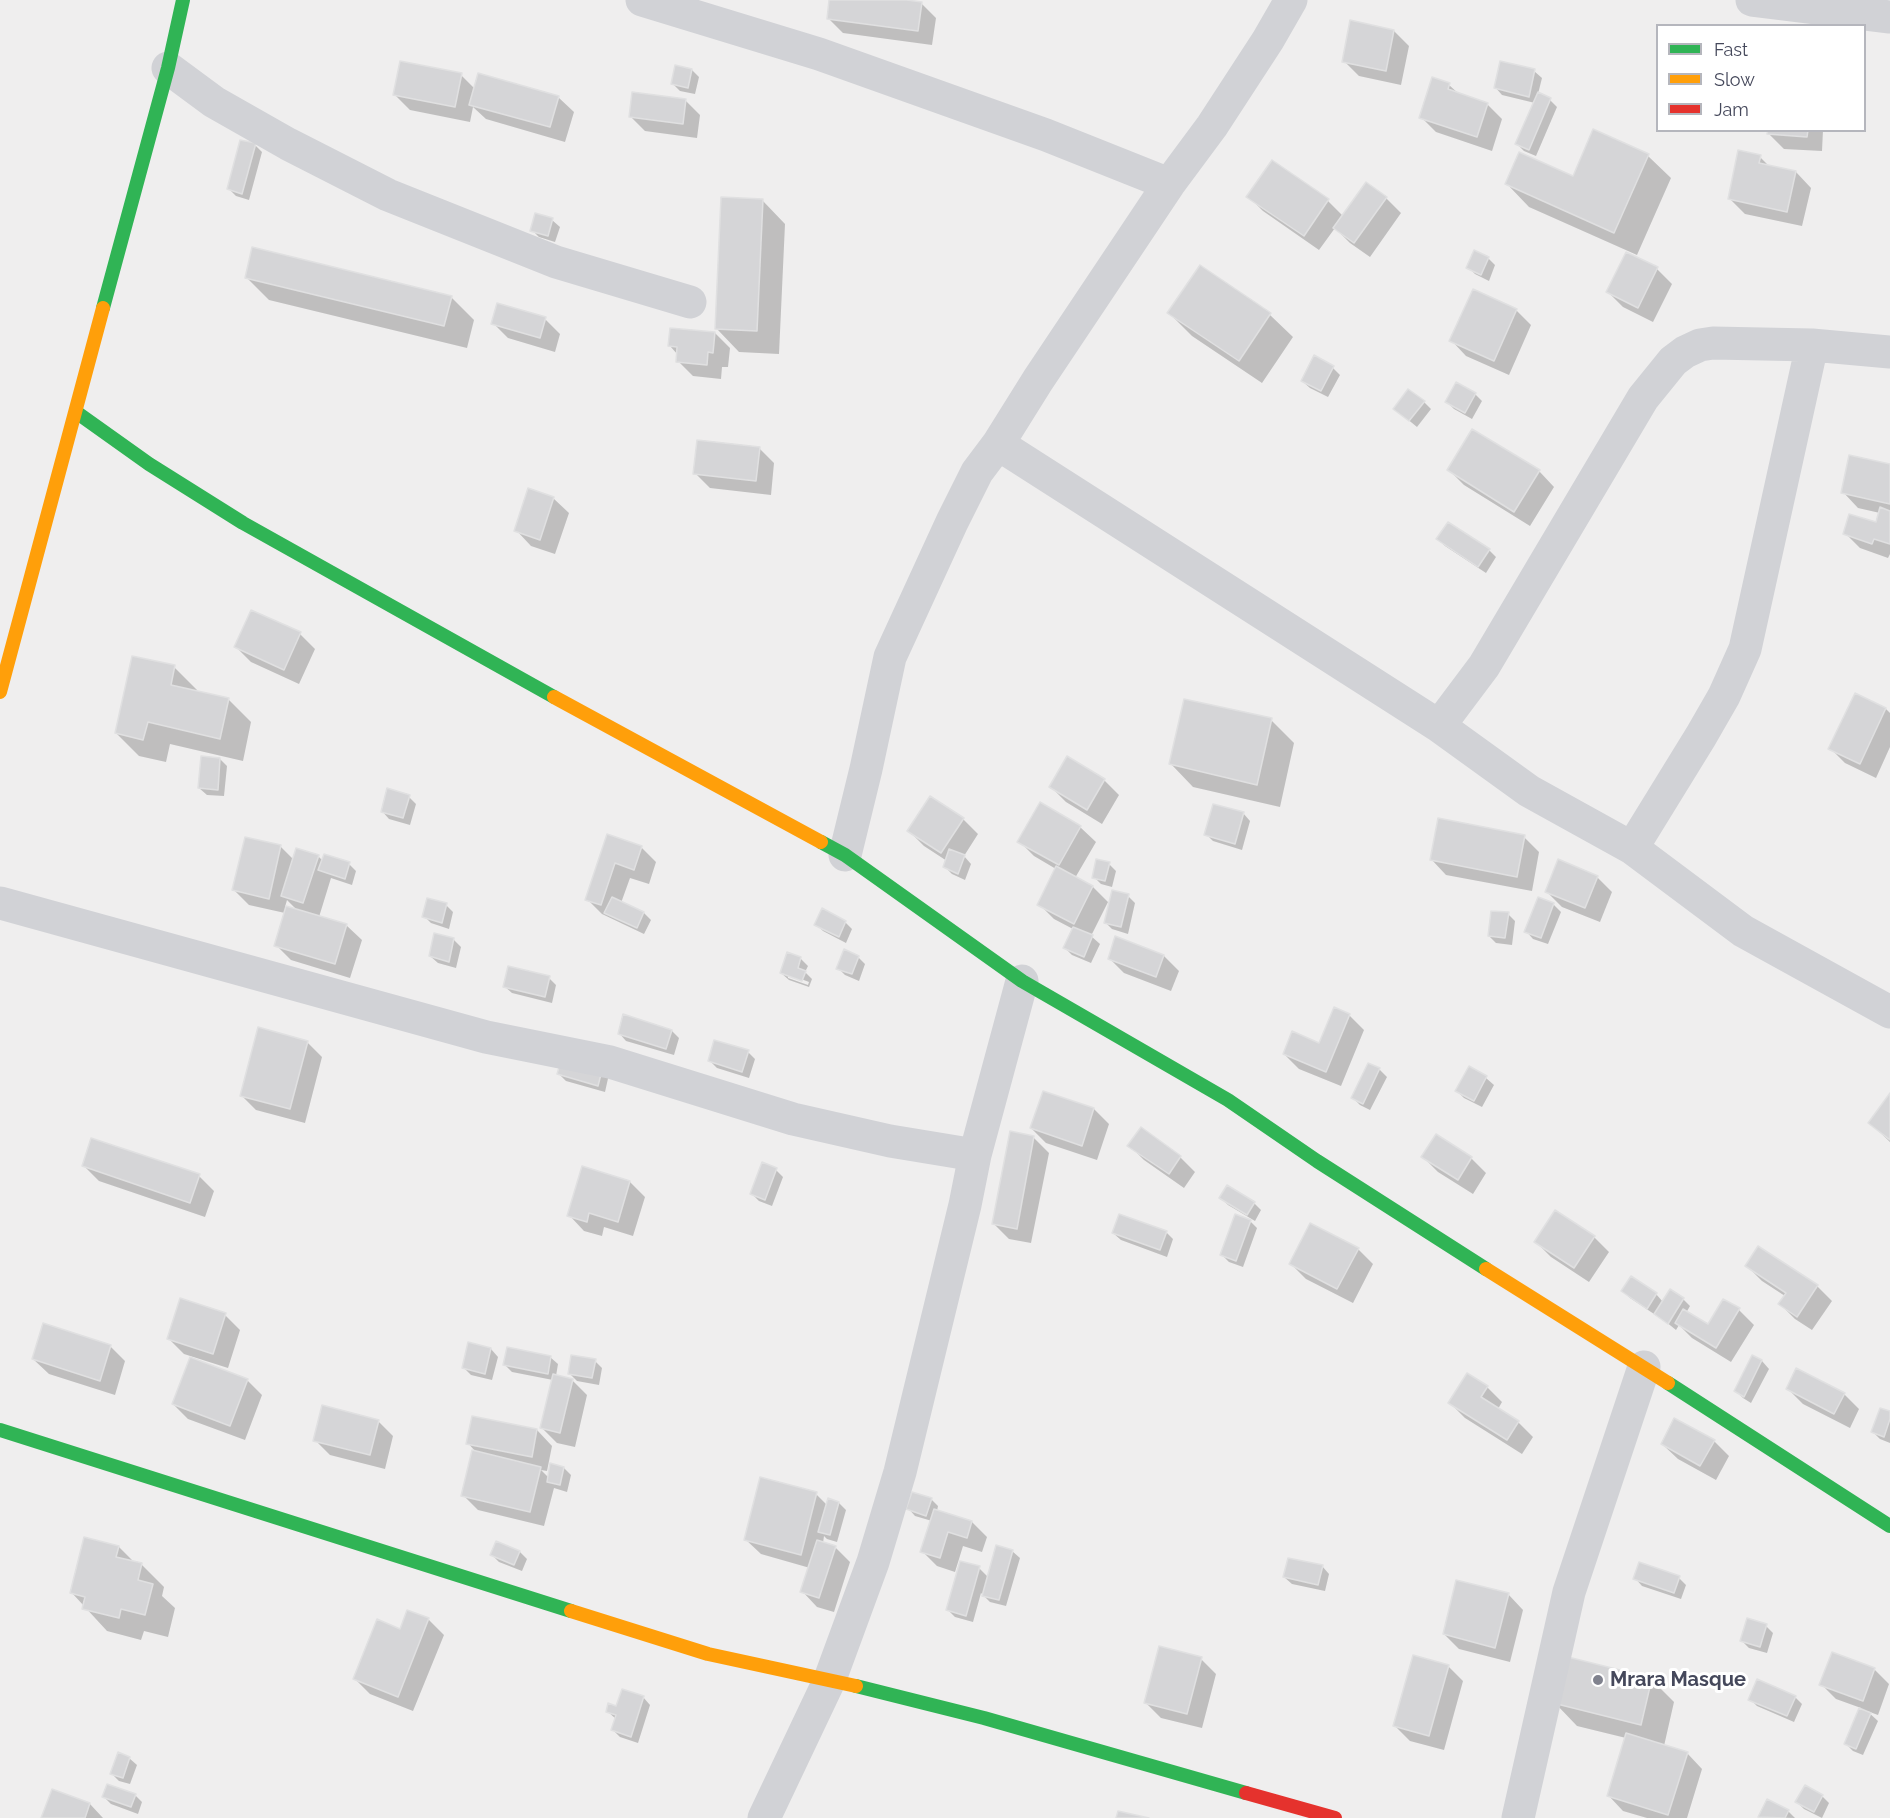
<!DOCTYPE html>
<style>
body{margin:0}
#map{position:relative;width:1890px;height:1818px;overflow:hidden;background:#efeeee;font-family:Raleway,sans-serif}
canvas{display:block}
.legend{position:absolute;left:1656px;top:24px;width:210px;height:108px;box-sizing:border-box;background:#fff;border:2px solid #b5b6bd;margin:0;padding:8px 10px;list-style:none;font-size:18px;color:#45485b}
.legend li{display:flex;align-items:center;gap:12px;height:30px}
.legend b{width:30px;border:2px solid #b5b6bd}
</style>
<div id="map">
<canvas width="1890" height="1818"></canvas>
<ul class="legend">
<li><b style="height:8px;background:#30b455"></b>Fast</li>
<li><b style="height:8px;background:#ff9f0a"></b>Slow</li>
<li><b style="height:8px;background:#e5322d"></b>Jam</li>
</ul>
</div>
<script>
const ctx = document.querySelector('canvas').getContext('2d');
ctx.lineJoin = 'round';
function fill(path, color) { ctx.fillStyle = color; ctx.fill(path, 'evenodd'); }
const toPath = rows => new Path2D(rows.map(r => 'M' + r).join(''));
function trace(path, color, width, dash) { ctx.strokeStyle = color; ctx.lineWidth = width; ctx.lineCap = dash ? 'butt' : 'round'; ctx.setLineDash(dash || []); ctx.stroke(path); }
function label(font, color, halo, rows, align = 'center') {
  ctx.font = font + ' Raleway,sans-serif'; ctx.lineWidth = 6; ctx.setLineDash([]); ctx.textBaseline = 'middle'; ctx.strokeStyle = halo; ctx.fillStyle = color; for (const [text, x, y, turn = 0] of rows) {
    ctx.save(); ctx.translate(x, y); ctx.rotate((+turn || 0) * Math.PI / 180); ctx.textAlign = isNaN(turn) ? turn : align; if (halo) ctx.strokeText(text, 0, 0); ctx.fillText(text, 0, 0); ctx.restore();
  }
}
fill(toPath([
 [831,0,896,0,921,3,936,18,932,45,843,33,828,18],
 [1394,31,1409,46,1401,85,1359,76,1344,61],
 [692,70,699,77,695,94,680,91,673,84],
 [1534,71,1542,78,1538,94,1550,100,1557,107,1536,156,1524,151,1517,144,1535,103,1502,95,1495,87],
 [461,75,475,89,558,97,574,112,565,142,486,119,473,107,470,122,410,110,395,95],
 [1449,85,1459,94,1487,104,1502,119,1492,151,1436,132,1421,117],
 [685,100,700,115,697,138,645,131,630,116],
 [1769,130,1823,130,1822,151,1784,149,1769,134],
 [255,145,262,152,249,200,236,196,229,189],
 [1648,156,1671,178,1637,255,1529,207,1507,184,1573,178],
 [1760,157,1770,167,1796,172,1811,188,1802,226,1745,214,1730,199],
 [1272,162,1328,201,1343,216,1386,198,1401,213,1370,257,1350,243,1335,228,1319,250,1263,211,1248,196],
 [763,201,785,224,779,354,739,352,717,329],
 [552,220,560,227,555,242,539,237,532,230],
 [1488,258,1495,265,1489,281,1475,274,1468,267],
 [1200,267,1270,315,1293,337,1262,383,1192,336,1169,313],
 [1657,269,1672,284,1653,322,1623,307,1608,292],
 [246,277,451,297,474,320,467,348,269,300],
 [1516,310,1531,325,1509,375,1466,356,1451,340],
 [545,319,560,334,555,352,508,338,493,323],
 [715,333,730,348,728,367,722,367,721,379,693,376,678,361,678,355,670,346],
 [1333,368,1340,375,1328,397,1310,388,1302,381],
 [1475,394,1482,401,1472,419,1454,409,1447,402],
 [1424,402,1431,409,1417,427,1395,409],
 [759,448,774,463,771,495,710,488,695,473],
 [1890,466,1890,554,1888,558,1860,548,1845,533,1877,524,1880,513,1858,508,1843,492],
 [1449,470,1539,471,1554,487,1530,526,1464,485],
 [553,498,569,513,555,554,531,546,516,530],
 [1438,539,1489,550,1496,557,1486,573,1445,546],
 [300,634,315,649,299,684,251,662,236,647],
 [174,667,197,690,196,692,228,699,251,722,243,761,170,744,166,762,139,756,116,733],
 [1855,695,1886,709,1890,713,1890,747,1876,778,1845,763,1830,748],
 [1271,720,1294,743,1280,807,1193,787,1171,764],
 [220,759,227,766,224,796,207,795,199,788],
 [1104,780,1119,795,1102,824,1066,802,1051,787],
 [409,797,416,804,410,825,389,819,382,811],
 [1041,804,1080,827,1096,842,1075,878,1093,887,1108,902,1091,936,1100,944,1091,963,1072,955,1065,948,1073,929,1054,919,1039,904,1056,869,1034,856,1019,841],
 [1243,813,1250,821,1242,850,1213,841,1206,834],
 [963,819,978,834,964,856,971,864,965,880,952,874,945,867,947,861,924,846,909,831],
 [608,836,641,847,656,862,649,884,630,878,621,903,644,913,651,920,644,934,602,914,587,899],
 [1524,837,1539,852,1532,891,1446,875,1431,859],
 [281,847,294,860,318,856,323,861,349,864,356,871,352,885,331,878,319,917,346,925,362,940,350,978,291,960,276,945,285,913,249,905,234,890],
 [287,900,298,911,285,907],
 [1109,864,1116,871,1112,887,1101,884,1094,877],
 [1597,877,1612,892,1600,922,1562,907,1547,892],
 [1128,896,1135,903,1128,934,1112,929,1105,922],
 [1539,899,1554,905,1561,912,1548,944,1533,939,1526,931],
 [446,905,453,912,449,929,431,923,424,916],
 [1508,914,1515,921,1512,945,1496,943,1489,936],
 [845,922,852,929,846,943,823,931,816,924],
 [454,940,461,947,456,968,438,963,430,956],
 [788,954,801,959,808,966,805,972,812,979,809,987,789,980,781,973],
 [788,974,809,982,808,985,788,978],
 [1164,956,1179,971,1171,991,1124,973,1109,958],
 [858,957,865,964,859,981,845,975,838,968],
 [549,978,556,985,552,1003,512,993,504,986],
 [1349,1015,1364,1030,1341,1086,1299,1069,1284,1054,1320,1045],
 [672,1031,679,1038,674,1055,626,1041,619,1033],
 [307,1042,322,1057,305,1123,256,1110,241,1095],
 [748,1052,755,1059,749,1078,717,1068,710,1061],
 [1369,1065,1380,1070,1387,1077,1370,1110,1360,1105,1353,1098],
 [1469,1068,1486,1078,1494,1085,1482,1107,1464,1098,1457,1091],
 [559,1074,609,1074,605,1092,566,1081],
 [1890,1096,1890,1142,1870,1123],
 [1094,1109,1109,1124,1097,1160,1046,1143,1031,1128],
 [1034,1138,1049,1153,1031,1243,1009,1239,994,1224],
 [1129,1145,1180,1157,1195,1172,1184,1188,1144,1160],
 [1423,1157,1471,1158,1486,1173,1473,1194,1438,1172],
 [84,1166,199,1176,214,1191,205,1217,99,1181],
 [776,1170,783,1177,772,1206,759,1201,752,1194],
 [630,1182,645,1197,633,1236,604,1227,602,1236,584,1231,569,1215],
 [1221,1198,1254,1203,1261,1210,1255,1221,1228,1205],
 [1250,1221,1257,1228,1243,1267,1229,1262,1222,1255],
 [1166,1232,1173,1239,1167,1257,1121,1240,1113,1233],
 [1594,1237,1609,1252,1589,1282,1551,1257,1536,1242],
 [1358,1249,1373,1264,1353,1303,1306,1279,1291,1264],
 [1747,1266,1817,1286,1832,1301,1812,1330,1795,1319,1780,1304,1785,1296,1762,1281],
 [1623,1291,1656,1294,1663,1302,1683,1299,1690,1306,1686,1313,1708,1326,1739,1310,1754,1325,1731,1362,1692,1338,1679,1325,1676,1330,1655,1313,1654,1314,1630,1298],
 [225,1315,240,1330,228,1368,184,1354,169,1339],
 [110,1346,125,1361,115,1395,49,1374,33,1359],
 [491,1349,498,1357,492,1380,471,1375,463,1367],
 [550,1357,558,1364,556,1376,572,1380,587,1395,575,1447,557,1443,542,1428,553,1380,512,1372,505,1365],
 [1753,1357,1762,1361,1769,1369,1751,1403,1743,1398,1736,1391],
 [595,1361,602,1368,599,1385,577,1381,569,1373],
 [247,1380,262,1395,245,1440,188,1419,173,1404],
 [1487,1387,1502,1402,1498,1409,1518,1422,1533,1437,1522,1454,1465,1418,1450,1403],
 [1788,1389,1844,1394,1859,1409,1850,1428,1803,1404],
 [1890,1413,1890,1443,1880,1439,1873,1432],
 [378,1421,393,1436,385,1469,330,1455,315,1440],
 [537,1430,552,1446,547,1471,541,1470,549,1478,564,1468,571,1475,567,1492,554,1488,544,1526,478,1510,463,1495,474,1450,468,1443],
 [1714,1441,1729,1456,1716,1480,1678,1459,1662,1444],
 [816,1494,827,1505,839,1503,846,1510,837,1542,827,1539,824,1536,823,1543,835,1547,850,1562,834,1612,817,1607,802,1591,810,1568,761,1554,745,1539],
 [931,1499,938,1506,937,1511,972,1522,987,1537,982,1552,963,1546,955,1572,937,1566,922,1551,932,1521,915,1516,908,1508],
 [497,1543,520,1552,527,1559,522,1571,499,1562,492,1555],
 [119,1547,134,1562,141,1564,164,1587,162,1596,175,1608,168,1637,144,1631,141,1640,107,1631,72,1593],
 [1012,1551,1020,1558,1006,1606,990,1602,981,1593,973,1622,955,1617,948,1610,979,1568,988,1577],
 [1322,1566,1329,1574,1325,1591,1292,1584,1284,1577],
 [1635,1578,1679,1578,1686,1585,1681,1599,1642,1586],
 [1508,1594,1523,1610,1510,1662,1459,1649,1444,1634],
 [408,1612,429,1620,444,1635,413,1711,370,1694,355,1679,401,1631],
 [1766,1626,1773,1633,1767,1653,1749,1648,1742,1641],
 [1201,1659,1216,1674,1202,1728,1161,1718,1146,1703],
 [1448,1666,1463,1681,1444,1750,1410,1741,1395,1726],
 [1874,1669,1889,1684,1878,1715,1867,1711,1878,1721,1863,1755,1853,1751,1846,1744,1861,1708,1836,1699,1821,1684],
 [1651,1679,1674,1702,1664,1746,1687,1753,1702,1769,1687,1818,1647,1818,1623,1811,1608,1795,1626,1738,1577,1726,1555,1703],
 [643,1697,650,1705,638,1743,620,1737,613,1730,616,1719,607,1711],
 [1795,1697,1802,1704,1794,1722,1757,1706,1750,1699],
 [129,1758,137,1765,130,1784,119,1781,112,1774],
 [52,1791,90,1804,103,1818,43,1818],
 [135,1795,142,1802,138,1814,111,1804,104,1797],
 [1822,1796,1829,1803,1822,1818,1804,1809,1797,1802],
 [1788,1811,1795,1818,1760,1817]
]), '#0003');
const building = toPath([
 [829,0,907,0,922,2,918,31,827,19,829,0],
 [1350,20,1394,30,1386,71,1342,62,1350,20],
 [400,61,462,73,455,107,393,95,400,61],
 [1500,61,1535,69,1529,97,1494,88,1500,61],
 [675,65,692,69,688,88,671,84,675,65],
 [478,73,559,96,550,127,469,105,478,73],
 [1432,77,1450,83,1448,89,1488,103,1477,137,1419,118,1432,77],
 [632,92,686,99,683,124,629,117,632,92],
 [1538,92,1551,98,1529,150,1515,144,1538,92],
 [1593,129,1649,154,1614,233,1505,184,1519,152,1573,176,1593,129],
 [1768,130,1808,130,1807,137,1767,134,1768,130],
 [240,140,256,143,242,194,227,189,240,140],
 [1738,150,1761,155,1759,163,1796,171,1787,212,1728,199,1738,150],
 [1272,160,1329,199,1304,236,1246,197,1272,160],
 [1366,182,1387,197,1354,243,1333,228,1366,182],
 [721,197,763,199,757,331,715,329,721,197],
 [535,213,553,218,548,236,530,231,535,213],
 [252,247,452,296,444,326,245,278,252,247],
 [1474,250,1489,257,1481,275,1466,268,1474,250],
 [1626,252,1658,267,1638,308,1606,292,1626,252],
 [1200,265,1271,313,1239,361,1167,313,1200,265],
 [1473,289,1517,309,1494,361,1449,341,1473,289],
 [497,303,546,317,540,338,491,324,497,303],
 [670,328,715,332,713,353,708,352,707,365,676,362,677,347,668,346,670,328],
 [1314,355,1334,366,1321,391,1301,381,1314,355],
 [1456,382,1476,393,1465,413,1445,402,1456,382],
 [1408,389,1425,401,1409,421,1393,409,1408,389],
 [1472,429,1540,470,1514,512,1447,470,1472,429],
 [697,440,760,447,756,481,693,474,697,440],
 [1849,455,1890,464,1890,504,1841,493,1849,455],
 [528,488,554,497,540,540,514,531,528,488],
 [1880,507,1890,511,1890,544,1874,539,1872,544,1843,534,1849,514,1876,522,1880,507],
 [1448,522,1490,549,1478,567,1436,539,1448,522],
 [251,610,301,632,284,670,234,647,251,610],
 [132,656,175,665,171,685,229,698,220,739,148,722,143,740,115,733,132,656],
 [1855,693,1886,708,1860,764,1828,749,1855,693],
 [1184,699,1272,718,1257,785,1169,764,1184,699],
 [201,756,220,758,218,790,198,788,201,756],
 [1067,756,1105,779,1087,810,1049,787,1067,756],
 [387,788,410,795,403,818,381,812,387,788],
 [930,796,964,818,941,853,907,831,930,796],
 [1040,802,1081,826,1059,865,1017,842,1040,802],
 [1213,804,1244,812,1235,844,1204,835,1213,804],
 [1438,818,1525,835,1517,877,1430,860,1438,818],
 [607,834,642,846,634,870,615,863,601,905,585,900,607,834],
 [245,837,281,845,269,899,232,890,245,837],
 [296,848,319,855,303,903,281,896,296,848],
 [949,849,965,855,958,874,943,867,949,849],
 [324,854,350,862,345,879,318,870,324,854],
 [1096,859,1110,862,1105,881,1092,878,1096,859],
 [1558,859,1598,876,1585,908,1545,892,1558,859],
 [1056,866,1093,886,1074,924,1037,905,1056,866],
 [1112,890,1129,894,1121,927,1104,923,1112,890],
 [612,897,644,912,637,928,604,913,612,897],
 [1538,897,1554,903,1541,938,1524,932,1538,897],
 [427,898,447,903,442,923,422,917,427,898],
 [286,906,347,924,335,964,274,946,286,906],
 [822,908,846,921,839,937,814,925,822,908],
 [1491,911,1509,912,1505,938,1488,936,1491,911],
 [1073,927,1093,935,1084,957,1063,948,1073,927],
 [434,933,454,938,449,962,429,956,434,933],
 [1115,936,1164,955,1156,977,1108,959,1115,936],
 [844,949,859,956,852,974,836,969,844,949],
 [787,952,801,957,798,968,806,971,802,981,780,973,787,952],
 [508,966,550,976,545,997,503,987,508,966],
 [1334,1007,1350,1014,1326,1072,1283,1054,1292,1031,1319,1043,1334,1007],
 [623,1014,672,1030,666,1049,618,1034,623,1014],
 [258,1027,308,1041,290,1109,240,1096,258,1027],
 [714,1040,749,1050,742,1072,708,1061,714,1040],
 [563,1054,603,1066,598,1086,557,1074,563,1054],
 [1368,1063,1380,1068,1363,1104,1351,1098,1368,1063],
 [1469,1066,1487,1076,1474,1101,1455,1091,1469,1066],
 [1043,1091,1094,1108,1082,1146,1030,1128,1043,1091],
 [1890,1093,1890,1140,1868,1123,1890,1093],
 [1141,1127,1181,1156,1169,1174,1127,1146,1141,1127],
 [1010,1131,1034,1136,1017,1229,992,1224,1010,1131],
 [1436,1134,1472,1157,1458,1180,1421,1157,1436,1134],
 [91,1138,200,1174,190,1203,82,1166,91,1138],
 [762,1162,777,1168,765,1200,750,1194,762,1162],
 [582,1166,630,1181,618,1222,589,1213,587,1222,567,1216,582,1166],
 [1227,1185,1255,1202,1247,1215,1219,1198,1227,1185],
 [1555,1210,1595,1236,1574,1268,1534,1242,1555,1210],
 [1119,1214,1167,1231,1160,1250,1112,1233,1119,1214],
 [1235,1214,1251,1220,1236,1261,1220,1255,1235,1214],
 [1310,1223,1359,1248,1337,1289,1289,1264,1310,1223],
 [1758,1246,1818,1285,1797,1317,1778,1304,1786,1293,1745,1266,1758,1246],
 [1631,1276,1657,1293,1647,1309,1621,1291,1631,1276],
 [1670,1289,1684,1298,1668,1324,1654,1314,1670,1289],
 [180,1298,226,1313,213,1354,167,1339,180,1298],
 [1723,1299,1740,1308,1716,1348,1675,1323,1683,1309,1708,1324,1723,1299],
 [43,1323,111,1345,100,1381,32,1359,43,1323],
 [468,1342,491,1348,485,1374,462,1368,468,1342],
 [507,1347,551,1356,548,1374,503,1365,507,1347],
 [571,1355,596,1359,592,1378,568,1374,571,1355],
 [1752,1355,1762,1360,1744,1397,1734,1391,1752,1355],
 [190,1357,248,1379,230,1426,172,1404,190,1357],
 [1796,1368,1845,1393,1834,1414,1786,1389,1796,1368],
 [1467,1373,1488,1386,1481,1397,1519,1421,1507,1440,1448,1403,1467,1373],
 [553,1374,573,1379,560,1433,540,1428,553,1374],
 [322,1405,379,1420,370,1455,313,1441,322,1405],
 [1880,1408,1890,1411,1890,1419,1884,1437,1871,1432,1880,1408],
 [472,1416,537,1429,532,1457,466,1444,472,1416],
 [1674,1418,1715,1440,1700,1466,1661,1444,1674,1418],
 [472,1450,541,1467,530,1512,461,1496,472,1450],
 [550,1463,564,1467,560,1485,547,1482,550,1463],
 [760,1477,817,1492,801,1555,744,1540,760,1477],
 [912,1492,932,1498,926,1516,906,1509,912,1492],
 [828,1498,839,1502,830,1535,818,1532,828,1498],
 [934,1509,972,1521,967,1538,948,1532,940,1558,920,1552,934,1509],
 [84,1537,119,1546,116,1557,142,1563,138,1580,153,1584,145,1615,121,1609,119,1618,82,1609,85,1597,70,1593,84,1537],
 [817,1540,836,1546,819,1598,800,1592,817,1540],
 [496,1541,520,1551,514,1565,490,1555,496,1541],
 [996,1545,1013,1550,999,1600,982,1596,996,1545],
 [1288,1558,1323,1565,1318,1585,1283,1577,1288,1558],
 [960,1561,980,1566,966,1616,946,1610,960,1561],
 [1639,1562,1680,1576,1674,1593,1633,1579,1639,1562],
 [1456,1580,1509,1593,1495,1648,1443,1634,1456,1580],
 [407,1610,429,1618,398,1697,353,1679,377,1619,400,1629,407,1610],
 [1747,1618,1767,1624,1760,1647,1740,1641,1747,1618],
 [1159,1646,1202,1657,1187,1714,1144,1703,1159,1646],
 [1832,1652,1875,1668,1863,1701,1819,1685,1832,1652],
 [1413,1655,1449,1665,1429,1736,1393,1726,1413,1655],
 [1564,1656,1652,1678,1641,1725,1553,1703,1564,1656],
 [1757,1679,1796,1696,1787,1716,1748,1700,1757,1679],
 [622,1689,644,1696,631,1737,611,1730,616,1715,606,1712,608,1703,616,1706,622,1689],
 [1859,1708,1871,1713,1856,1749,1844,1744,1859,1708],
 [1626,1733,1688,1752,1668,1815,1607,1796,1626,1733],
 [118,1752,130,1757,123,1778,110,1774,118,1752],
 [107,1784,136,1794,131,1807,102,1797,107,1784],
 [1805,1785,1823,1795,1814,1812,1795,1802,1805,1785],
 [52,1789,90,1803,85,1818,41,1818,52,1789],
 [1767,1799,1789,1810,1785,1818,1758,1817,1767,1799],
 [1118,1811,1149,1818,1116,1818,1118,1811]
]);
fill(building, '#d5d5d7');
trace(building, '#e0e0e1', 1.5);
trace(toPath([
 [642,0,819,54,1046,135,1169,184],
 [1752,0,1890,17],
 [168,68,214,102,288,144,388,195,556,262,690,302],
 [998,444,1439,726,1529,791,1632,848,1743,931,1890,1012],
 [1439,726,1484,666,1643,398,1673,361,1685,352,1700,345,1713,343,1812,345,1890,352],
 [1632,848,1701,736,1724,696,1745,649,1812,345],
 [845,855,866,769,890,657,952,522,977,472,998,444,1038,380,1169,184,1212,126,1268,40,1291,0],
 [0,903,486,1037,610,1062,793,1119,890,1141,975,1155],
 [764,1818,830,1679,873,1562,900,1472,965,1205,975,1155,1022,981],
 [1518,1818,1569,1592,1644,1367]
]), '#d1d2d6', 33);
trace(toPath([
 [103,308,168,68,183,0],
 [76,412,149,464,243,523,554,697],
 [821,842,845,855,1022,981,1228,1100,1317,1161,1486,1269],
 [1668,1383,1890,1526],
 [0,1430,571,1611],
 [856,1686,984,1718,1246,1793]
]), '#30b455', 14);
trace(toPath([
 [0,692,103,308],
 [554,697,821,842],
 [1486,1269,1668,1383],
 [571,1611,708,1654,856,1686]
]), '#ff9f0a', 14);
trace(toPath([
 [1246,1793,1335,1818]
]), '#e5322d', 14);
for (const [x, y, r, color] of [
 [1598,1680,6,"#80828e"]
]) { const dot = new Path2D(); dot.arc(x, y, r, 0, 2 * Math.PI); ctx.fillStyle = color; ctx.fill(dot); trace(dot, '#fff', 2); }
label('bold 20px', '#45485b', '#fff', [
 ["Mrara Masque",1610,1680]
], 'left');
</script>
